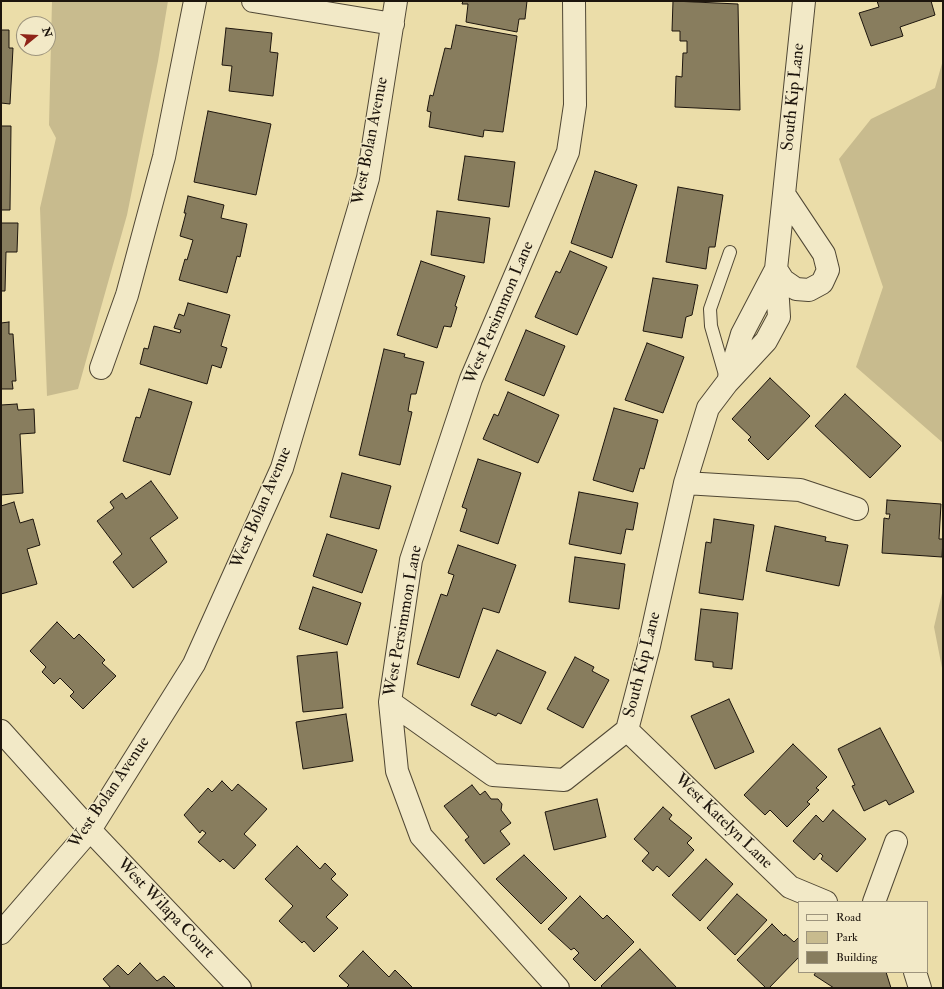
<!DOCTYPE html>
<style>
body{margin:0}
#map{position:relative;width:944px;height:989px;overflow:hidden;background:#ebdda9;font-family:"IM FELL Double Pica",serif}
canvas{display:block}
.frame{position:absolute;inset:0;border:2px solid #1d150d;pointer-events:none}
.legend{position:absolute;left:798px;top:901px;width:130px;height:72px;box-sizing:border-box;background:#f2e9c7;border:1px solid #9d947d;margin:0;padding:5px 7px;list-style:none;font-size:12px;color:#1d150d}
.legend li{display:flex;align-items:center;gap:8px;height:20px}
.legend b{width:20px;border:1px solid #9d947d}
.north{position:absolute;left:16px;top:16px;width:40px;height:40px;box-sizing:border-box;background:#f2e9c7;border:1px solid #9d947d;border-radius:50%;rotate:72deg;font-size:11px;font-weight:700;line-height:16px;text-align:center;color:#1d150d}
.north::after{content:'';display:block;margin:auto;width:14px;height:18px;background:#8f2418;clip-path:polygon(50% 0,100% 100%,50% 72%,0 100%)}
</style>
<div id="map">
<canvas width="944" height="989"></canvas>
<div class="frame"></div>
<ul class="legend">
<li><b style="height:5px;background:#f2e9c7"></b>Road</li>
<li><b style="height:11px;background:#c8bb8e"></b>Park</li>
<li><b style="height:11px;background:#887d5e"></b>Building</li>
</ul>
<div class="north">N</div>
</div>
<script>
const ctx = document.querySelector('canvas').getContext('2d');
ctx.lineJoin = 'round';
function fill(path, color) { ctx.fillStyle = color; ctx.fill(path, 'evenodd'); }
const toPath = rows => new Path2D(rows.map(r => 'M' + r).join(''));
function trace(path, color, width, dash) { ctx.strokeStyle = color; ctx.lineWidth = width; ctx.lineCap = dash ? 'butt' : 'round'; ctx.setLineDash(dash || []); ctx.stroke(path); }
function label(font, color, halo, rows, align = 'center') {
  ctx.font = font + ' "IM FELL Double Pica",serif'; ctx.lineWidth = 3; ctx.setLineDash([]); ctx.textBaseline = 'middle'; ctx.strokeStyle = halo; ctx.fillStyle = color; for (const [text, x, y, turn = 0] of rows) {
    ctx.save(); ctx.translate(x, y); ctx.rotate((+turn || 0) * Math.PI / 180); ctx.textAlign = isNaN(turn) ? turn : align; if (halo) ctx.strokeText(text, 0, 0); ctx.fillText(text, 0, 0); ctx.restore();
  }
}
fill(toPath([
 [52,1,168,1,158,61,127,215,78,389,47,396,40,208,56,138,49,125],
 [943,60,943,443,856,367,883,287,839,159,871,119,935,88],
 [943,589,943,673,934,627]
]), '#c8bb8e');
const building = toPath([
 [463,1,527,1,525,19,519,19,517,32,466,22,468,4,462,4,463,1],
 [673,1,738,4,740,110,675,107,676,76,682,77,683,53,687,53,687,41,680,41,680,31,672,31,673,1],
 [877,1,931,1,935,15,900,27,903,36,871,46,859,13,879,7,877,1],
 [456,25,517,36,503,132,484,130,483,137,429,127,431,112,427,111,430,95,433,96,445,48,451,49,456,25],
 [226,28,272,33,270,52,278,53,273,96,229,91,232,66,222,65,226,28],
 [1,30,9,30,9,48,13,48,10,104,1,103,1,30],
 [208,111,271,124,256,195,194,182,208,111],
 [1,126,11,126,10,210,1,210,1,126],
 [465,156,515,162,509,207,458,200,465,156],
 [595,171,637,185,612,258,571,243,595,171],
 [678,187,723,195,715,247,709,247,706,269,666,262,678,187],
 [188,196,224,205,221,218,247,224,240,257,237,256,227,293,179,280,185,259,187,260,193,240,180,236,186,213,184,213,188,196],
 [437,211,490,218,484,263,431,255,437,211],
 [1,223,18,223,17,252,6,252,5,291,1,291,1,223],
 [570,251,607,267,577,335,535,317,556,271,560,273,570,251],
 [421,261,465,276,455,306,457,307,451,327,444,326,437,348,397,335,421,261],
 [653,278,698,285,692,315,686,317,682,338,643,331,653,278],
 [188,303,230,315,221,346,227,348,221,368,212,365,207,384,140,364,144,348,148,349,154,326,180,333,181,330,174,328,179,314,184,316,188,303],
 [9,322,9,334,13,334,16,381,12,381,13,389,1,389,1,323,9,322],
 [526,330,565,346,544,396,505,380,526,330],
 [647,343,684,357,663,413,625,400,647,343],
 [384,349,405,354,404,357,424,362,416,394,411,394,408,411,412,412,400,465,359,455,384,349],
 [770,378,810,416,768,460,748,440,751,437,732,419,770,378],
 [149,389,192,402,170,475,123,461,136,417,140,418,149,389],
 [508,392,559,415,538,463,483,439,494,414,498,416,508,392],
 [845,394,901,446,870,478,815,426,845,394],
 [17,404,18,410,34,409,35,433,20,434,23,493,1,495,1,405,17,404],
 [614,408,658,420,644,469,640,468,633,492,593,480,614,408],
 [478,459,521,473,498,544,460,531,467,509,462,507,478,459],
 [342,473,391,486,379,529,330,517,342,473],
 [151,481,178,518,150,538,167,562,133,588,113,562,122,554,97,521,114,508,110,502,122,493,126,499,151,481],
 [579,492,638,503,633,530,626,529,621,554,569,544,579,492],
 [887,500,941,504,939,539,943,539,942,557,882,553,884,518,889,519,890,514,886,514,887,500],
 [14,502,20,523,33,519,40,545,27,549,37,584,1,594,1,506,14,502],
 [714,519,754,525,743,600,699,593,706,542,711,543,714,519],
 [775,526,826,537,825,541,848,545,839,586,766,571,775,526],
 [327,534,377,550,362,593,313,576,327,534],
 [458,545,516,565,499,613,483,608,459,678,417,664,441,594,447,596,454,575,448,573,458,545],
 [575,557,625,564,619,609,569,602,575,557],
 [313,587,361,603,347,645,299,629,313,587],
 [701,609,738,613,732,669,713,667,713,662,695,660,701,609],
 [57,622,74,639,79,634,105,660,102,663,116,676,83,709,70,696,74,692,60,678,54,684,42,672,46,667,30,651,57,622],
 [497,650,546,672,521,724,498,713,496,716,471,705,497,650],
 [337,652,343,708,303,712,297,656,337,652],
 [575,657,594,667,592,671,609,680,583,728,547,709,575,657],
 [729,699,754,752,715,769,691,716,729,699],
 [346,714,353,761,303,769,296,722,346,714],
 [880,728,914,792,889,805,886,800,864,811,852,786,855,785,838,749,880,728],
 [793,744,827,777,816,788,819,790,807,802,810,804,787,827,770,810,765,815,744,795,793,744],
 [222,781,232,791,238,784,267,809,244,834,256,845,234,869,223,859,220,862,198,842,206,833,202,830,200,833,184,815,208,788,212,792,222,781],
 [472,785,480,795,485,791,491,799,498,799,502,804,501,810,511,823,500,831,510,844,484,864,465,840,469,837,444,806,472,785],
 [597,799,606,837,554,850,545,812,597,799],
 [663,807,672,815,669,819,692,838,687,843,694,850,669,877,657,866,653,871,642,861,649,853,634,839,663,807],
 [833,810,866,839,837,872,821,859,823,856,820,853,814,860,793,841,816,815,823,822,833,810],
 [297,846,320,869,325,863,336,874,331,879,348,895,326,917,338,928,314,952,304,941,302,943,279,921,293,906,265,879,297,846],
 [524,855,567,898,541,924,496,879,524,855],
 [706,859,733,884,700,921,672,895,706,859],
 [737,894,767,920,735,955,707,928,737,894],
 [580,896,603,919,607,915,634,942,595,981,573,959,579,953,574,948,571,950,548,929,580,896],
 [772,924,784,936,785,934,794,942,799,937,799,957,769,988,766,988,737,960,772,924],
 [640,949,677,988,603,988,601,986,640,949],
 [363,951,389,977,395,970,413,988,346,988,349,985,339,976,363,951],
 [140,963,157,981,164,976,176,988,111,988,103,979,118,965,128,975,140,963],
 [816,972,886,972,891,988,834,988,814,975,816,972]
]);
fill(building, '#887d5e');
trace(building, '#1d150d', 1);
const service = toPath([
 [726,378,711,326,710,309,730,252]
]);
const minor = toPath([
 [253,1,393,24],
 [784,194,824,254,828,270,822,283,809,290,796,289,783,280,776,269,784,194,804,1],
 [101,368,127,295,164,157,195,1],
 [729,378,742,334,776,269],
 [685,483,800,490,857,509],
 [390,702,493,775,564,780,627,730,649,646,685,483,708,408,727,383,766,341,779,317,776,269],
 [627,730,790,887,826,902],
 [1,731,90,830,240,988],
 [874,902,896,842],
 [1,933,90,830,194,664,282,468,368,178,396,1],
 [915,972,920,988],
 [558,988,421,836,397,771,390,702,411,560,471,379,568,152,575,105,574,1]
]);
trace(service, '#504734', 14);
trace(minor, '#504734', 24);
trace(service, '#f2e9c7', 12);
trace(minor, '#f2e9c7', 22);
label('17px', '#1d150d', '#f2e9c7', [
 ["South Kip Lane",794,97,-84],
 ["West Bolan Avenue",371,141,-79],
 ["West Persimmon Lane",500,313,-67],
 ["West Bolan Avenue",262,508,-67],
 ["West Persimmon Lane",404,621,-80],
 ["South Kip Lane",643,665,-76],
 ["West Bolan Avenue",110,793,-56],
 ["West Katelyn Lane",723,822,44],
 ["West Wilapa Court",165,909,46]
]);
</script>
